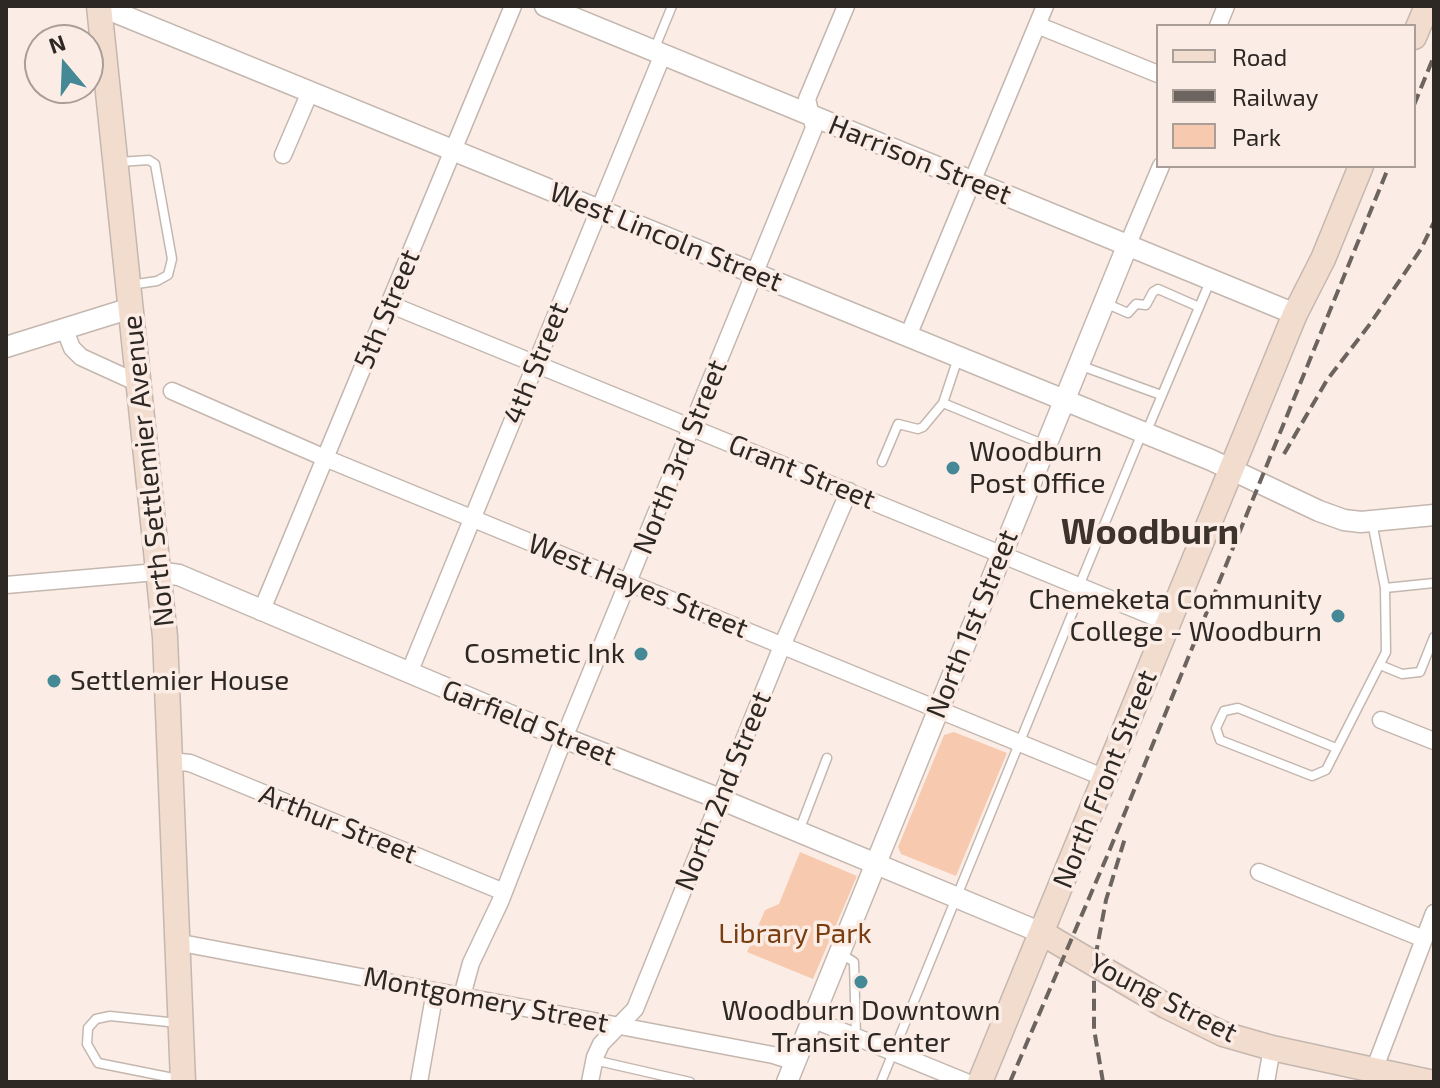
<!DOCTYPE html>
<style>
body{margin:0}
#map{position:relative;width:1440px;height:1088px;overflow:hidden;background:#fbede5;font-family:"Exo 2",sans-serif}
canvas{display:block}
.frame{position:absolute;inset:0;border:8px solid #2e2825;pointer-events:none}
.legend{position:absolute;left:1156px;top:24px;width:260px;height:144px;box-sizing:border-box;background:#fbede5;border:2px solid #a99e98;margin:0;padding:10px 14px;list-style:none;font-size:24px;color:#2e2825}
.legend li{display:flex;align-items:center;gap:16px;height:40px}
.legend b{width:40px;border:2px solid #a99e98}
.north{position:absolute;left:24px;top:24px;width:80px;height:80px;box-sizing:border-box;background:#fbede5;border:2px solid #a99e98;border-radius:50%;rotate:341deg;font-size:22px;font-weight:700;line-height:32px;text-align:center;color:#2e2825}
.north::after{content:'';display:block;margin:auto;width:28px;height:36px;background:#448995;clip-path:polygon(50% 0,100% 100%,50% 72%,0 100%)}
</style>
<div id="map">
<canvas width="1440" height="1088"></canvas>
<div class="frame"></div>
<ul class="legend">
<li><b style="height:10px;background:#f2dcce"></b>Road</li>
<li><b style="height:10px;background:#6c645f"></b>Railway</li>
<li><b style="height:22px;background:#f7caaf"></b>Park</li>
</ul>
<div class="north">N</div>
</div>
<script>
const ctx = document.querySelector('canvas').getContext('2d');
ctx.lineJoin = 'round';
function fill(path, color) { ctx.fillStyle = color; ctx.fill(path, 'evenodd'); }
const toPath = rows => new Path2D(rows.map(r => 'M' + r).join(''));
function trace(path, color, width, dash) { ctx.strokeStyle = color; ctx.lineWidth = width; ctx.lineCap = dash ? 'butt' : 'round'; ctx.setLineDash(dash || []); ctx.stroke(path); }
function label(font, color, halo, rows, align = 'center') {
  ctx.font = font + ' "Exo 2",sans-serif'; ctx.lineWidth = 7; ctx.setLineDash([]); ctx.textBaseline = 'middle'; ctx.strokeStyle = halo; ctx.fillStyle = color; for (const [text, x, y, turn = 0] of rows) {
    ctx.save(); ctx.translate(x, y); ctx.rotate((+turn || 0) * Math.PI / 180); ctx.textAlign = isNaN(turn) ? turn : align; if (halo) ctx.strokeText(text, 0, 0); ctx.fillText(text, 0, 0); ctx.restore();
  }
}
fill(toPath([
 [954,732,1007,753,956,876,901,854,898,847,944,735],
 [800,852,857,876,813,979,747,952,765,910,779,904]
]), '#f7caaf');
const service = toPath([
 [654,50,672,6],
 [119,162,149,160,155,164,172,259,168,275,157,281,130,285],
 [1105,303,1128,313,1136,304,1146,305,1153,292,1158,289,1199,307],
 [1079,365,1161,395],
 [943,403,1045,445],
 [1146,433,1211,279],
 [882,462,898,424,918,429,923,427,943,403,958,358],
 [1372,522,1385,588,1434,583],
 [1079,586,1142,433],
 [1380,665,1402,674,1420,672,1434,637],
 [1336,748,1238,708,1224,711,1216,728,1220,740,1312,776,1326,770,1386,652,1385,588],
 [799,831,827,758],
 [840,953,854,962,856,1037],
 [178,1023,110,1016,96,1019,88,1028,87,1044,98,1063,178,1079],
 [594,1060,690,1082],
 [881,1082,1083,587]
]);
const minor = toPath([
 [1037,25,1158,74],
 [1218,26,1226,6],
 [283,155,310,92],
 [1128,244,1161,166],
 [389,304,1169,623],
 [64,328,72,348,81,357,138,383],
 [908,336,1045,6],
 [172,391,325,458,1105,778],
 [6,585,157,572],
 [261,612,513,6],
 [409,673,663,54],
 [1381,720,1434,741],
 [171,761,190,763,504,892],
 [1259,872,1424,939],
 [176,942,773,1055,795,1062],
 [462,996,471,963,500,902,564,738,814,128,807,99,846,6],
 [812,1019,966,1082],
 [1374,1070,1434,913],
 [419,1082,435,991],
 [590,1082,595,1057,601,1044,635,1009,782,646,849,491],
 [1266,1082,1272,1048]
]);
const tertiary = toPath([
 [100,6,1211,460,1319,511,1344,520,1361,522,1434,515],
 [545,6,1295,314],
 [6,347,131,308],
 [157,572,179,575,564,738,720,799,1042,933],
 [787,1082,1128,244]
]);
const secondary = toPath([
 [99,6,165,637,183,1082],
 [1414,37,1427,6],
 [1042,933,1166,1006,1223,1034,1272,1048,1429,1082],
 [980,1082,1295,314,1323,259,1361,166]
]);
trace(service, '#c4b7af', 11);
trace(minor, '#c4b7af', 19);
trace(tertiary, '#c4b7af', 23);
trace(secondary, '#c4b7af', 27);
trace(service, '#fff', 8);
trace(minor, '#fff', 16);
trace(tertiary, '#fff', 20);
trace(secondary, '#f2dcce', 24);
trace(toPath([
 [1414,105,1434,56],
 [1284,454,1327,380,1370,324,1421,249,1434,222],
 [1010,1082,1108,854,1389,166],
 [1103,1082,1094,1029,1094,964,1106,900,1125,838]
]), '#6c645f', 4, [12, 6]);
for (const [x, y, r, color] of [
 [953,468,8,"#448995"],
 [1338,616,8,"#448995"],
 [641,654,8,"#448995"],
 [54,681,8,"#448995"],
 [861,982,8,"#448995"]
]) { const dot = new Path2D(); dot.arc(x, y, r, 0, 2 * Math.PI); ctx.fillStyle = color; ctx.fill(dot); trace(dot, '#fbede5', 3); }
label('28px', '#2e2825', '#fbede5', [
 ["Harrison Street",920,160,22],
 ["West Lincoln Street",666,237,22],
 ["5th Street",387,309,-67],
 ["4th Street",536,363,-68],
 ["North 3rd Street",680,457,-68],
 ["North Settlemier Avenue",148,471,-96],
 ["Grant Street",802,472,22],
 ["West Hayes Street",638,586,22],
 ["North 1st Street",972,624,-68],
 ["Garfield Street",529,723,22],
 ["North Front Street",1105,779,-68],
 ["North 2nd Street",723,791,-68],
 ["Arthur Street",338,824,22],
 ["Young Street",1163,998,27],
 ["Montgomery Street",486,1000,11]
]);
label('28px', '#2e2825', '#fbede5', [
 ["Woodburn",969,452],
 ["Post Office",969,484],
 ["Chemeketa Community",1322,600,"right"],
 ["College - Woodburn",1322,632,"right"],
 ["Cosmetic Ink",625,654,"right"],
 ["Settlemier House",70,681],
 ["Woodburn Downtown",861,1011,"center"],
 ["Transit Center",861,1043,"center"]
], 'left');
label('28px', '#7a3d10', '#fbede5', [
 ["Library Park",795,934]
]);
label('bold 36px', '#3d332c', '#fbede5', [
 ["Woodburn",1150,532]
]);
</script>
